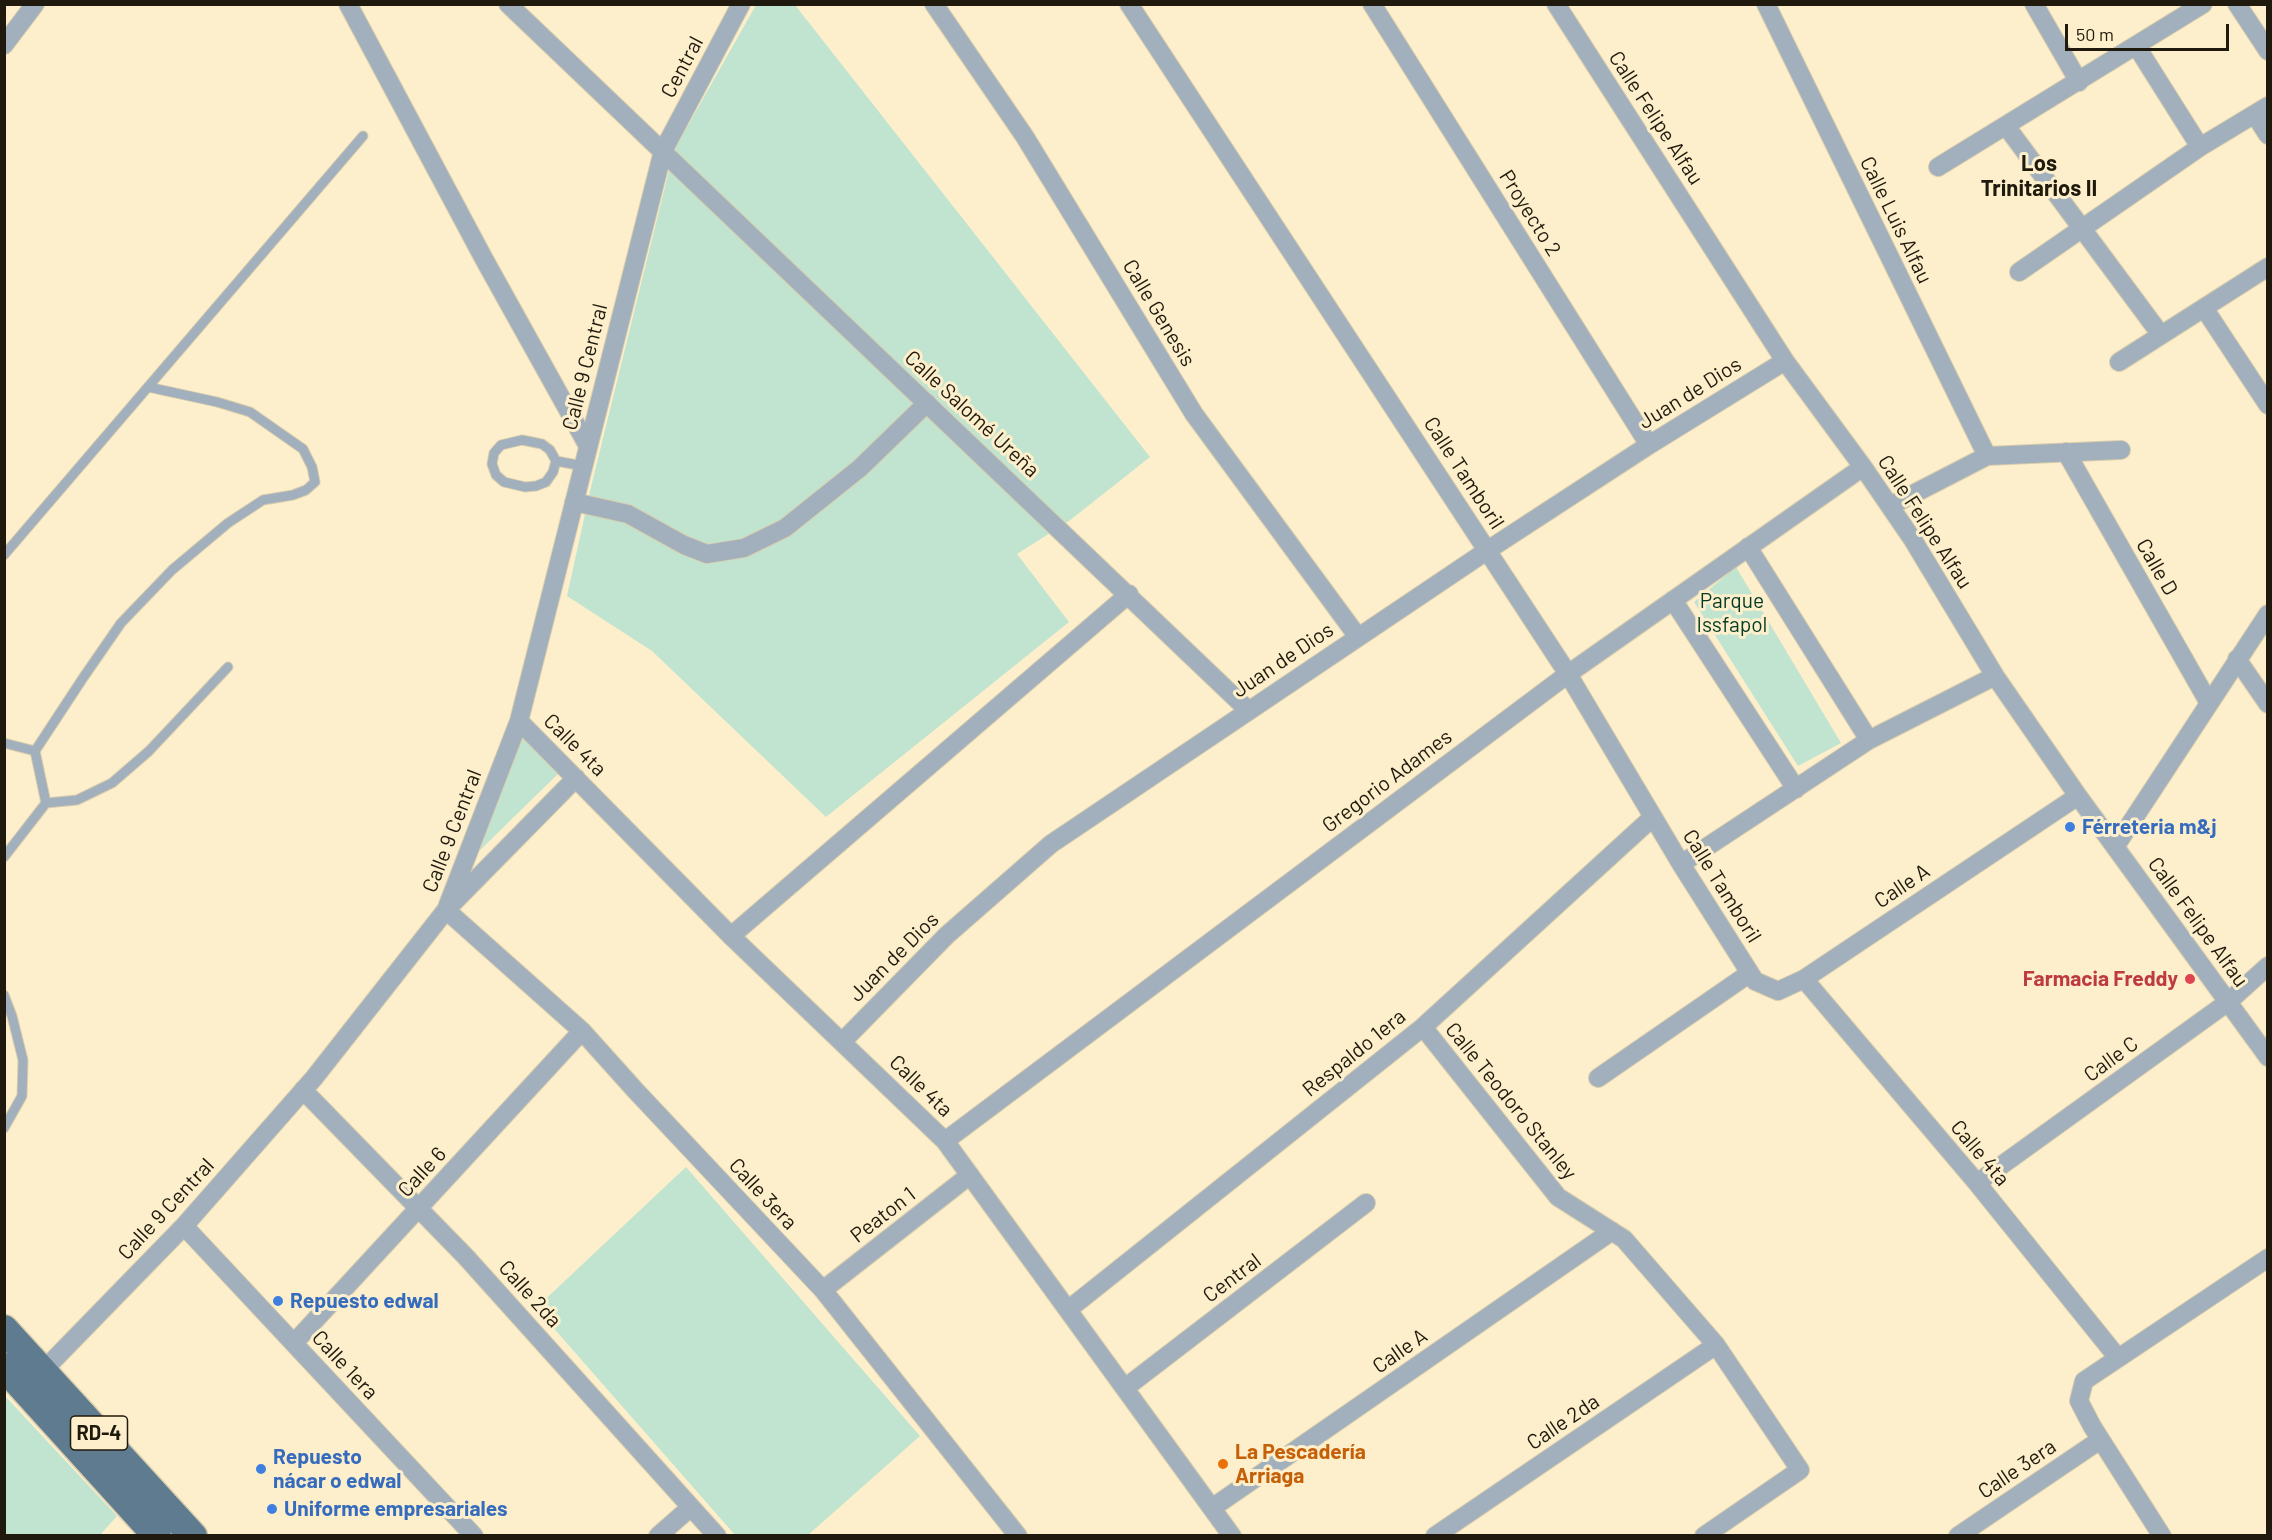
<!DOCTYPE html>
<meta charset="utf-8">
<style>
body{margin:0}
#map{position:relative;width:2272px;height:1540px;overflow:hidden;background:#fdefcb;font-family:Barlow,sans-serif}
canvas{display:block}
.frame{position:absolute;inset:0;border:6px solid #1f1a0d;pointer-events:none}
.scale{position:absolute;left:2065px;top:24px;width:164px;height:27px;box-sizing:border-box;border:3px solid #1f1a0d;border-top:0;padding-left:8px;font-size:18px;line-height:21px;white-space:nowrap;color:#1f1a0d;-webkit-text-stroke:4px #fdefcb;paint-order:stroke}
</style>
<div id="map">
<canvas width="2272" height="1540"></canvas>
<div class="frame"></div>
<div class="scale">50 m</div>
</div>
<script>
const ctx = document.querySelector('canvas').getContext('2d');
ctx.lineJoin = 'round';
function fill(path, color) { ctx.fillStyle = color; ctx.fill(path, 'evenodd'); }
const toPath = rows => new Path2D(rows.map(r => 'M' + r).join(''));
function trace(path, color, width, dash) { ctx.strokeStyle = color; ctx.lineWidth = width; ctx.lineCap = dash ? 'butt' : 'round'; ctx.setLineDash(dash || []); ctx.stroke(path); }
function label(font, color, halo, rows, align = 'center') {
  ctx.font = font + ' Barlow,sans-serif'; ctx.lineWidth = 6; ctx.setLineDash([]); ctx.textBaseline = 'middle'; ctx.strokeStyle = halo; ctx.fillStyle = color; for (const [text, x, y, turn = 0] of rows) {
    ctx.save(); ctx.translate(x, y); ctx.rotate((+turn || 0) * Math.PI / 180); ctx.textAlign = isNaN(turn) ? turn : align; if (halo) ctx.strokeText(text, 0, 0); ctx.fillText(text, 0, 0); ctx.restore();
  }
}
fill(toPath([
 [756,5,795,5,1150,457,1069,521,1017,554,1069,622,826,817,652,651,567,596,591,487,674,150],
 [1736,567,1841,743,1798,766,1694,602],
 [521,735,561,771,474,856],
 [686,1167,920,1436,808,1535,735,1535,536,1308],
 [5,1396,117,1516,100,1535,5,1535]
]), '#c0e4cf');
const lane = toPath([
 [522,440,542,444,550,450,556,461,553,472,546,482,536,486,525,487,504,482,496,475,492,464,494,453,501,445,522,440],
 [556,461,583,466],
 [4,555,363,136],
 [4,743,35,751],
 [46,803,35,751,83,678,121,623,172,570,228,523,263,500,293,495,306,490,315,482,312,467,303,449,250,412,217,402,148,387],
 [4,857,46,803,77,800,112,783,149,751,228,667],
 [4,995,12,1016,23,1060,22,1096,4,1128]
]);
const street = toPath([
 [348,4,484,259,588,446],
 [508,4,1249,711],
 [934,4,1025,137,1194,414,1358,637],
 [1129,4,1568,674,1681,864,1755,981,1778,991,1804,979,2078,796],
 [1372,4,1649,445],
 [1556,4,1785,361,1863,467,1913,540,1995,676,2078,796,2268,1057],
 [1766,4,1987,456],
 [2034,4,2079,82],
 [2237,4,2268,51],
 [4,45,35,4],
 [2137,47,2200,147],
 [2255,115,2268,135],
 [2006,126,2161,335],
 [1938,167,2203,4],
 [2019,272,2200,147,2268,106],
 [2204,308,2268,405],
 [2119,362,2268,267],
 [2066,452,2209,703],
 [574,502,628,514,684,545,707,554,744,548,785,528,860,468,927,403],
 [1890,506,1987,456,2121,450],
 [1748,547,1869,740],
 [1673,600,1796,789],
 [2237,659,2268,704],
 [519,721,731,936,945,1141,1232,1536],
 [2115,847,2268,614],
 [1681,864,1869,740,1995,676],
 [451,905,576,778],
 [446,910,582,1031,635,1090,823,1290,1018,1536],
 [731,936,1129,594],
 [1804,979,1977,1183,2118,1358],
 [1423,1027,1558,1197,1624,1239,1716,1345,1800,1470,1704,1536],
 [842,1042,947,935,1051,844,1488,550,1649,445,1785,361],
 [1598,1078,1750,973],
 [303,1090,466,1257,717,1536],
 [945,1141,1568,674,1863,467],
 [1977,1183,2228,1002,2268,966],
 [184,1226,474,1536],
 [823,1290,970,1175],
 [1069,1309,1423,1027,1653,817],
 [294,1343,582,1031],
 [36,1378,184,1226,314,1078,446,910,519,721,663,151,741,4],
 [1125,1388,1366,1203],
 [1212,1508,1612,1231],
 [658,1536,691,1507],
 [1435,1536,1716,1345],
 [1958,1536,2100,1440],
 [2162,1536,2092,1426,2079,1401,2084,1381,2268,1258]
]);
const primary = toPath([
 [4,1329,193,1536],
 [4,1367,157,1536]
]);
trace(lane, '#d9cdad', 11);
trace(street, '#d9cdad', 20);
trace(primary, '#d9cdad', 31);
trace(lane, '#a1b0bc', 9);
trace(street, '#a1b0bc', 18);
trace(primary, '#5e7b90', 28);
for (const [x, y, r, color] of [
 [2070,827,6,"#3f7fe0"],
 [2190,979,6,"#e0444e"],
 [278,1301,6,"#3f7fe0"],
 [1223,1464,6,"#e8710a"],
 [261,1469,6,"#3f7fe0"],
 [272,1509,6,"#3f7fe0"]
]) { const dot = new Path2D(); dot.arc(x, y, r, 0, 2 * Math.PI); ctx.fillStyle = color; ctx.fill(dot); trace(dot, '#fdefcb', 2); }
for (const [x, y, w] of [
 [99,1433,57]
]) { const box = new Path2D(); box.roundRect(x - w / 2, y - 17, w, 34, 4.5); ctx.fillStyle = '#fdefcb'; ctx.fill(box); trace(box, '#1f1a0d', 1.5); }
label('bold 20px', '#1f1a0d', null, [
 ["RD-4",99,1433]
]);
label('21px', '#1f1a0d', '#fdefcb', [
 ["Central",682,67,-62],
 ["Calle Felipe Alfau",1656,118,57],
 ["Proyecto 2",1530,213,58],
 ["Calle Luis Alfau",1896,220,64],
 ["Calle Genesis",1159,313,59],
 ["Calle 9 Central",585,367,-76],
 ["Juan de Dios",1690,393,-32],
 ["Calle Salomé Ureña",972,414,43],
 ["Calle Tamboril",1464,473,57],
 ["Calle Felipe Alfau",1925,522,57],
 ["Calle D",2157,567,60],
 ["Juan de Dios",1283,660,-34],
 ["Calle 4ta",575,745,45],
 ["Gregorio Adames",1387,781,-37],
 ["Calle 9 Central",452,831,-69],
 ["Calle Tamboril",1722,886,58],
 ["Calle A",1902,886,-34],
 ["Calle Felipe Alfau",2198,922,54],
 ["Juan de Dios",894,957,-45],
 ["Respaldo 1era",1354,1053,-39],
 ["Calle C",2111,1059,-36],
 ["Calle 4ta",921,1086,44],
 ["Calle Teodoro Stanley",1511,1101,51],
 ["Calle 4ta",1980,1153,50],
 ["Calle 6",422,1172,-47],
 ["Calle 3era",763,1194,47],
 ["Calle 9 Central",166,1209,-47],
 ["Peaton 1",883,1215,-38],
 ["Central",1232,1278,-37],
 ["Calle 2da",530,1294,48],
 ["Calle A",1400,1351,-35],
 ["Calle 1era",345,1365,47],
 ["Calle 2da",1563,1422,-34],
 ["Calle 3era",2017,1469,-34]
]);
label('21px', '#033b25', '#fdefcb', [
 ["Parque",1732,601],
 ["Issfapol",1732,625]
]);
label('bold 21px', '#366cbe', '#fdefcb', [
 ["Férreteria m&j",2082,827],
 ["Repuesto edwal",290,1301],
 ["Repuesto",273,1457],
 ["nácar o edwal",273,1481],
 ["Uniforme empresariales",284,1509]
], 'left');
label('bold 21px', '#be3a42', '#fdefcb', [
 ["Farmacia Freddy",2178,979]
], 'right');
label('bold 21px', '#c56008', '#fdefcb', [
 ["La Pescadería",1235,1452],
 ["Arriaga",1235,1476]
], 'left');
label('bold 22px', '#1f1a0d', '#fdefcb', [
 ["Los",2039,164],
 ["Trinitarios II",2039,189]
]);
</script>
